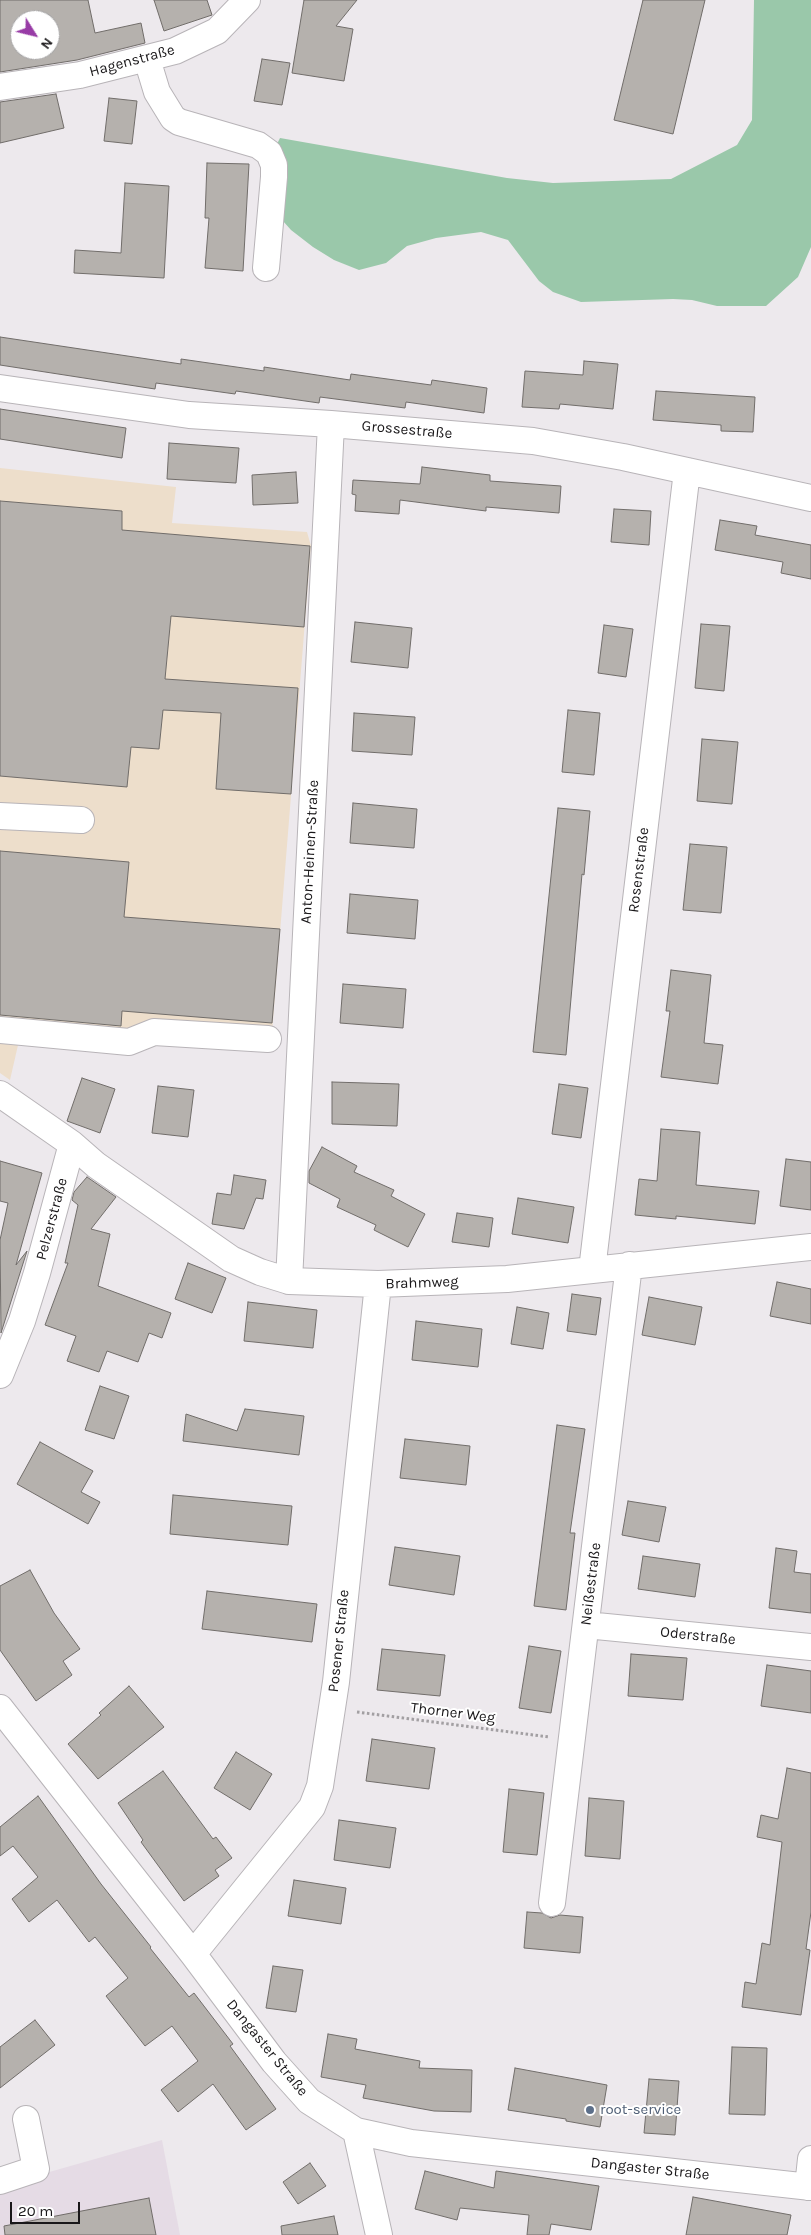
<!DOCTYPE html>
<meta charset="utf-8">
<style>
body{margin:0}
#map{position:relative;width:811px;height:2235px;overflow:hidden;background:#ede9ed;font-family:Karla,sans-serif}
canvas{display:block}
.north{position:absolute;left:10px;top:10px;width:50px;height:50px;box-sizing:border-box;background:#fff;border:1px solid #a3a2a3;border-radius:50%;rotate:126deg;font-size:14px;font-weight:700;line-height:20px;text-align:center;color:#191719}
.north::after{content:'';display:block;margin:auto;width:18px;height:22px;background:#983ca6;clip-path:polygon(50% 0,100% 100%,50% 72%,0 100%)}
.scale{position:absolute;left:10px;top:2202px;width:70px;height:22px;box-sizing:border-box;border:2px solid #191719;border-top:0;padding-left:6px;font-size:15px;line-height:18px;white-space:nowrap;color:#191719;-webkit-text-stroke:4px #fff;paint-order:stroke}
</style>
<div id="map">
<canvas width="811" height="2235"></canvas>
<div class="north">N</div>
<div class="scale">20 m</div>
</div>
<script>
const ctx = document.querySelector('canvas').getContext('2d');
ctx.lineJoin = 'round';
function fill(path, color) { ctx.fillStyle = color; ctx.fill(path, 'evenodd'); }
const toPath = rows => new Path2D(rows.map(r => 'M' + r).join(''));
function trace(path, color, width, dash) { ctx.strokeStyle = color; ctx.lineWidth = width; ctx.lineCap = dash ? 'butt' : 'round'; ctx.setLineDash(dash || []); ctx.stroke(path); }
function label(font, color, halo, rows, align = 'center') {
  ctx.font = font + ' Karla,sans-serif'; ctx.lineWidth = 4; ctx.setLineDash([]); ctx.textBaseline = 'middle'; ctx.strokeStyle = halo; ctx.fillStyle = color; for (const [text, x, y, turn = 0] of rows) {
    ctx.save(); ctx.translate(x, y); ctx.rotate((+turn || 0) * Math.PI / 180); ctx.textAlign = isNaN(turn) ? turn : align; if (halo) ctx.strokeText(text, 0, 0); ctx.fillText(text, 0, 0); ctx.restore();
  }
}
fill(toPath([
 [0,468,176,487,172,523,307,532,311,546,271,1045,21,1032,10,1080,0,1073]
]), '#eddecb');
fill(toPath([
 [162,2140,180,2235,0,2235,0,2186]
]), '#e5dbe5');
fill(toPath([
 [754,0,811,0,811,247,798,277,766,306,717,306,692,300,673,299,581,302,553,292,539,281,508,240,481,232,436,238,407,246,386,263,359,270,334,260,313,247,291,230,275,212,270,158,280,138,507,178,553,183,671,179,737,145,752,120]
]), '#9ac8aa');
const building = toPath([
 [0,0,88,0,95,33,141,23,145,43,77,60,0,72,0,0],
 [20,20,50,20,50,50,20,50,20,20],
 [154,0,207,0,212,15,164,31,154,0],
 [304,0,357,0,336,26,353,29,344,81,292,73,304,0],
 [643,0,705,0,673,134,614,120,643,0],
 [262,59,290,63,282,105,254,101,262,59],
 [56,94,64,128,0,143,0,102,56,94],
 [109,98,137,101,132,144,104,141,109,98],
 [207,163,249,164,243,271,205,268,209,218,205,218,207,163],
 [125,183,169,186,164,278,74,273,75,250,121,253,125,183],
 [0,337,181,364,181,359,264,371,264,367,350,380,351,374,431,385,432,380,487,388,484,413,406,402,405,408,320,397,319,403,236,391,235,394,156,383,155,389,0,365,0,337],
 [584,361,618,364,613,409,560,404,559,409,522,407,525,371,583,375,584,361],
 [656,391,755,397,753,432,721,431,721,425,653,420,656,391],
 [0,409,126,428,122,458,0,439,0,409],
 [169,443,239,448,236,483,167,479,169,443],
 [422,467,490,475,490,481,561,486,559,513,486,507,486,511,400,500,399,514,355,511,356,495,352,494,353,480,420,484,422,467],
 [296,472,298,503,253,505,252,475,296,472],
 [0,501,122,511,122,530,310,546,304,627,171,616,165,679,298,688,291,794,216,789,221,713,163,710,159,749,131,747,127,787,0,776,0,501],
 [614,509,651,511,649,545,611,542,614,509],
 [720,520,757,526,755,535,811,545,811,579,781,573,783,562,715,550,720,520],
 [355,622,412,628,408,668,351,662,355,622],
 [701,624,730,626,724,691,695,688,701,624],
 [604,625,633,629,626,677,598,673,604,625],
 [568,710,600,713,594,775,562,772,568,710],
 [354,713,415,717,412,755,352,751,354,713],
 [702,739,738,742,732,804,697,801,702,739],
 [353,803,417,809,414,848,350,843,353,803],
 [558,808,590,811,584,875,582,874,566,1055,533,1052,558,808],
 [690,844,727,847,721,913,683,910,690,844],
 [0,851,129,862,124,917,280,929,272,1023,122,1011,121,1026,0,1015,0,851],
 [350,894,418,900,415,939,347,933,350,894],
 [671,970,711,975,704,1043,723,1045,718,1084,661,1077,670,1011,666,1011,671,970],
 [343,984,406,989,403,1028,340,1023,343,984],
 [82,1078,115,1089,100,1133,67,1121,82,1078],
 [332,1082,399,1084,397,1126,332,1124,332,1082],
 [559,1084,588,1088,581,1138,552,1134,559,1084],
 [158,1086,194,1090,188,1137,152,1133,158,1086],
 [661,1129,700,1132,696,1185,759,1191,755,1224,676,1216,676,1219,635,1215,639,1179,657,1181,661,1129],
 [322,1147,357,1166,354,1172,394,1190,391,1196,425,1214,408,1247,374,1230,376,1225,337,1207,340,1199,309,1183,309,1171,322,1147],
 [786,1159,811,1162,811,1210,780,1206,786,1159],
 [0,1161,42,1173,16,1265,27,1251,1,1333,0,1240,8,1203,0,1201,0,1161],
 [234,1175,266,1180,263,1199,256,1198,244,1229,212,1224,217,1193,231,1195,234,1175],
 [87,1177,116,1197,91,1229,110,1234,98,1286,171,1313,162,1338,149,1333,138,1362,107,1351,99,1372,67,1361,76,1336,45,1325,68,1263,65,1263,78,1205,72,1200,74,1192,87,1177],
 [518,1198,574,1207,568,1243,512,1234,518,1198],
 [457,1213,493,1218,489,1247,452,1242,457,1213],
 [188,1263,226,1278,212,1313,175,1299,188,1263],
 [777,1282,811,1289,811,1324,770,1316,777,1282],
 [572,1294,601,1298,596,1335,567,1331,572,1294],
 [649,1297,702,1307,695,1345,642,1335,649,1297],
 [248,1302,317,1310,313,1348,244,1341,248,1302],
 [517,1307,549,1313,543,1349,511,1344,517,1307],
 [416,1321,482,1329,478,1367,412,1360,416,1321],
 [100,1386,129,1396,114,1439,85,1430,100,1386],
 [245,1409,304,1416,299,1455,183,1441,186,1414,237,1431,245,1409],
 [557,1425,585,1429,570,1533,575,1533,566,1610,534,1606,557,1425],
 [405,1439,470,1446,466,1485,400,1478,405,1439],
 [40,1442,93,1471,81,1492,100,1502,88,1524,17,1484,40,1442],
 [173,1495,292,1506,288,1545,170,1534,173,1495],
 [628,1501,666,1507,659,1542,622,1535,628,1501],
 [395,1547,460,1556,454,1595,389,1585,395,1547],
 [776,1548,797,1551,794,1572,811,1574,811,1613,769,1608,776,1548],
 [643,1556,700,1564,695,1597,638,1589,643,1556],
 [30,1570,54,1613,80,1649,63,1661,72,1675,36,1701,0,1650,0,1586,30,1570],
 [207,1591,317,1604,312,1642,202,1629,207,1591],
 [529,1646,561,1651,551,1713,519,1708,529,1646],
 [382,1649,445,1655,440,1696,377,1690,382,1649],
 [631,1654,687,1658,683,1700,628,1696,631,1654],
 [767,1665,811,1671,811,1713,761,1706,767,1665],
 [129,1686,164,1727,98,1779,68,1744,101,1715,99,1713,129,1686],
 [372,1739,435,1748,429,1789,366,1781,372,1739],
 [236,1752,272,1774,250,1810,214,1788,236,1752],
 [787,1768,811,1773,811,1912,806,1949,810,1950,801,2015,742,2007,745,1982,756,1984,762,1943,770,1945,782,1842,757,1837,761,1815,778,1819,787,1768],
 [163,1771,213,1839,216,1837,232,1858,215,1870,219,1876,184,1901,141,1842,143,1840,118,1803,163,1771],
 [509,1789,544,1793,537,1855,503,1852,509,1789],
 [38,1796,101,1884,151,1947,150,1948,189,1997,194,1993,233,2044,230,2046,276,2109,246,2130,213,2084,178,2112,161,2090,198,2061,172,2026,145,2046,106,1996,128,1978,95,1937,89,1942,57,1900,29,1922,12,1899,38,1877,13,1846,0,1856,0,1827,38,1796],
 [589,1798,624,1801,620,1859,585,1856,589,1798],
 [339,1820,396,1828,390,1868,334,1860,339,1820],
 [294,1880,346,1888,341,1924,288,1916,294,1880],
 [527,1912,542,1913,551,1918,560,1915,583,1917,580,1953,524,1948,527,1912],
 [273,1966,303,1970,296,2012,266,2008,273,1966],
 [35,2020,55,2045,0,2088,0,2047,35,2020],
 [328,2034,357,2039,355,2049,420,2061,419,2068,472,2070,471,2112,434,2111,363,2098,366,2085,321,2077,328,2034],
 [732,2047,767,2048,765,2115,729,2114,732,2047],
 [515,2068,607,2085,600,2127,566,2121,566,2119,508,2110,515,2068],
 [649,2079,679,2081,675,2135,644,2133,649,2079],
 [310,2163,326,2186,298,2204,283,2182,310,2163],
 [425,2171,494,2188,496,2171,599,2186,591,2230,551,2224,549,2235,527,2235,529,2215,460,2208,457,2220,415,2209,425,2171],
 [693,2197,791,2215,787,2235,686,2235,693,2197],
 [149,2198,156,2235,5,2235,4,2226,149,2198],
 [334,2216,338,2235,282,2235,281,2226,334,2216]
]);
fill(building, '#b5b1ad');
trace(building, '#716d6a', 1);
const minor = toPath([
 [147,59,157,92,173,118,179,122,258,145,269,153,274,165,274,177,266,268],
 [0,87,80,75,175,51,217,31,247,0],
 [0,388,189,415,331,424,533,441,623,457,811,498],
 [0,816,81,820],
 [0,1030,129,1042,154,1032,268,1039],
 [0,1094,72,1144,96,1165,231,1259,260,1272,289,1281,378,1284,507,1279,811,1247],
 [592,1270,687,471],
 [289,1281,331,424],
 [0,1375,22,1321,37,1273,72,1144],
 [586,1625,811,1647],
 [0,1708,193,1954,274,2062,309,2101,356,2131,411,2143,811,2187],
 [552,1903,629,1265],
 [193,1954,312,1807,320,1786,336,1682,378,1284],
 [356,2131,379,2235],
 [0,2181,36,2169,26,2119],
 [808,2187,811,2159]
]);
trace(minor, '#b8b4b8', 28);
trace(toPath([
 [357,1712,549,1737]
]), '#a29fa2', 3, [2.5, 2.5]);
trace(minor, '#fff', 26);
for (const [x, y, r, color] of [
 [590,2110,5,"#5c6f8a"]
]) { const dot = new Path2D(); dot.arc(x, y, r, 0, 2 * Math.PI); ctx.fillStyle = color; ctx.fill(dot); trace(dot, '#fff', 2); }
label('15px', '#191719', '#fff', [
 ["Hagenstraße",132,61,-15],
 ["Grossestraße",407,430,5],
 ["Anton-Heinen-Straße",310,852,-87],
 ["Rosenstraße",639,870,-83],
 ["Pelzerstraße",52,1219,-75],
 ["Brahmweg",422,1283,-2],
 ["Neißestraße",591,1584,-83],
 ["Oderstraße",698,1636,6],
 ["Posener Straße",339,1641,-84],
 ["Thorner Weg",453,1713,7],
 ["Dangaster Straße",267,2048,51],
 ["Dangaster Straße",650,2169,6]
]);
label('15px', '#4e5e75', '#fff', [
 ["root-service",600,2110]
], 'left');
</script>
